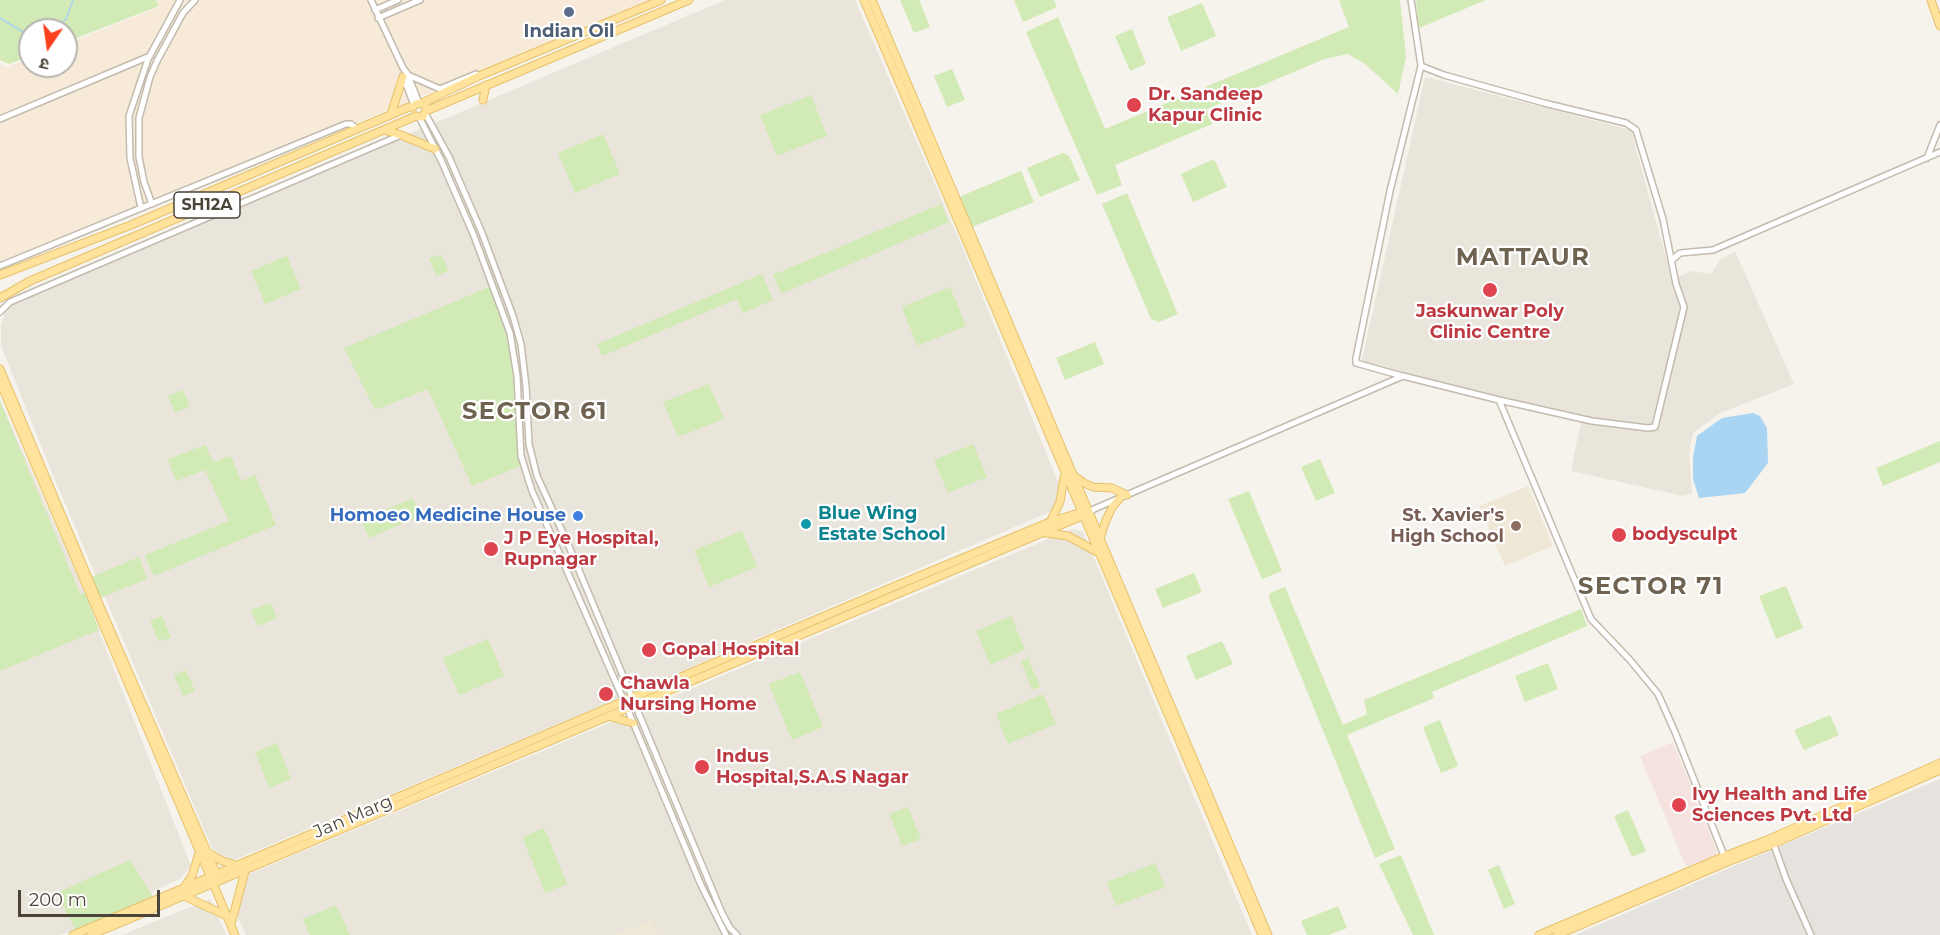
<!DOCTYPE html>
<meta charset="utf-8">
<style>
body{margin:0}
#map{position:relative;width:1940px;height:935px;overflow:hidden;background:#f6f3ec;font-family:Montserrat,"Noto Sans Devanagari",sans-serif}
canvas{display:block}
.north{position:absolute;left:18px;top:18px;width:60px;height:60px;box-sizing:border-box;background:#fff;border:2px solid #b7b4b0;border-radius:50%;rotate:193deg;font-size:16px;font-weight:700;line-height:24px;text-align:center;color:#4b4439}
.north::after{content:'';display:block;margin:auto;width:21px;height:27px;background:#fc3f1d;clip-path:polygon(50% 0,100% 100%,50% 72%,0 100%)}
.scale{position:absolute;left:18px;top:890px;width:142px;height:27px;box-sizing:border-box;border:3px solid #4b4439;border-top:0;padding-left:8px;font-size:18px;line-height:21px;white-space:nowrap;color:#4b4439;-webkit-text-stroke:4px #fff;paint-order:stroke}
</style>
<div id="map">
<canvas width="1940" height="935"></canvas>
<div class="north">उ</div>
<div class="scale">200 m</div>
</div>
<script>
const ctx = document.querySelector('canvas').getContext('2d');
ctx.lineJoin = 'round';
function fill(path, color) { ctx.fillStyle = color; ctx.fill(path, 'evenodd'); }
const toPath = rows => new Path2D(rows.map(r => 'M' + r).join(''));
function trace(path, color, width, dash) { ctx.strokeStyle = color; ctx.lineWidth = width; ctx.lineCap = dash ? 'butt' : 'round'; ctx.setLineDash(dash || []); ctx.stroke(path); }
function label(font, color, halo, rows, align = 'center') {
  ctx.font = font + ' Montserrat,sans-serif'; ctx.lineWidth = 4.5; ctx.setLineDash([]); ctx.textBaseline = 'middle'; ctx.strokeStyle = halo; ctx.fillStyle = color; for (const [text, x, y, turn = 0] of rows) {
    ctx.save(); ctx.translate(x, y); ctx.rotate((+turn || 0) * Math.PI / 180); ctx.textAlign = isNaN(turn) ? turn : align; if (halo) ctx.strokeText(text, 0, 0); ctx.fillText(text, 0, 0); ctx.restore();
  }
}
fill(toPath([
 [725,0,855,0,964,251,1063,494,1063,506,638,690,227,863,212,848,53,475,1,346,1,325,5,312,15,303,38,291],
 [1425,77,1631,130,1672,280,1691,271,1711,274,1720,260,1735,251,1794,384,1720,413,1693,433,1689,453,1692,493,1683,496,1571,471,1582,417,1361,364],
 [0,400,79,580,191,866,180,879,151,892,157,904,82,935,76,930,59,935,0,935],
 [1072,529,1083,532,1252,935,246,935,236,913,249,874],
 [210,899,226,935,122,935]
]), '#eae5da');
fill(toPath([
 [157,0,651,0,266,161,0,269,0,64,7,67,30,58,30,66,66,66,66,44,160,7]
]), '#f7ead8');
fill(toPath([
 [1940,779,1940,935,1575,935,1792,841]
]), '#e6e2dd');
fill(toPath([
 [1528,486,1553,546,1505,566,1479,506],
 [652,920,659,935,615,935]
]), '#efe8d6');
fill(toPath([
 [1673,742,1718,854,1686,867,1640,756]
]), '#f6e3e0');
fill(toPath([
 [0,0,156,0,159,6,66,42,66,30,30,30,30,56,9,64,0,60],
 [900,0,919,0,930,27,914,33],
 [1014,0,1054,0,1057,7,1023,22],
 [1339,0,1400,0,1406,57,1398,94,1365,64,1348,54,1324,59,1207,109,1212,124,1115,165,1122,185,1097,195,1026,32,1058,17,1105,129,1349,27],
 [1416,0,1486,0,1419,28],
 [1202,3,1216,36,1181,51,1167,17],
 [1132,29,1146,64,1130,71,1115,36],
 [952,69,965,100,947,107,934,76],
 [811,95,827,136,777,156,760,115],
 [603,134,620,174,575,193,558,153],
 [1063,153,1069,156,1080,180,1040,197,1027,168],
 [1214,159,1227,187,1193,202,1181,174],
 [1021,171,1034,202,972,227,959,197],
 [1127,193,1178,314,1159,322,1151,319,1102,204],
 [941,204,949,222,781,294,773,275],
 [441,254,448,271,436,276,429,259],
 [287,256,301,289,265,304,251,271],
 [762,274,773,300,743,313,737,299,602,356,597,344],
 [494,285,510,333,517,376,523,465,472,486,428,389,375,410,344,348],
 [950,287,966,326,917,346,902,307],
 [1095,342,1104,364,1065,380,1056,358],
 [709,384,724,419,678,437,663,402],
 [183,390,190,406,175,413,168,396],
 [0,401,80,594,85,593,99,630,0,671],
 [1940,441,1940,462,1883,486,1876,468],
 [973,444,987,477,948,493,934,460],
 [205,445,213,462,231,456,241,481,255,475,276,525,154,576,145,555,229,521,205,470,176,481,168,459],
 [1320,459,1335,493,1316,501,1301,467],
 [1249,491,1282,571,1262,579,1228,499],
 [413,498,421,516,369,538,361,520],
 [742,531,757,567,709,587,694,550],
 [139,557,147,579,100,598,91,577],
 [1194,573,1202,592,1163,608,1155,589],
 [1786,586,1803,628,1776,639,1759,596],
 [1285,587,1343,725,1367,714,1364,700,1581,609,1587,626,1432,692,1434,698,1347,735,1395,849,1375,858,1269,598,1270,593],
 [271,603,277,618,258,626,251,610],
 [162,616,171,637,159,642,150,621],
 [1011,616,1025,650,990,665,976,631],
 [488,639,504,676,459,695,443,658],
 [1222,641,1233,664,1196,680,1186,656],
 [1028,658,1040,687,1032,690,1021,661],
 [1548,663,1558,689,1525,702,1515,676],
 [186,670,195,691,183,696,174,675],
 [800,672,823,727,792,740,769,684],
 [1043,694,1056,724,1008,744,996,714],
 [1830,715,1839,735,1804,750,1794,730],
 [1440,720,1458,766,1441,773,1423,727],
 [277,743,291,779,269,788,255,752],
 [908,807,921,839,902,846,889,814],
 [1628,810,1646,851,1632,857,1614,816],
 [544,828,567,884,545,893,522,837],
 [1401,855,1434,935,1413,935,1379,864],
 [130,860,157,904,79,935,56,893],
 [1155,863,1165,887,1116,906,1107,882],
 [1499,865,1515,904,1504,909,1488,870],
 [336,905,350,935,310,935,303,919],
 [1338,906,1347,928,1328,935,1307,935,1301,921]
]), '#d2eab5');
fill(toPath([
 [1753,413,1760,416,1767,428,1768,463,1745,493,1699,498,1693,479,1693,457,1697,436,1722,418]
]), '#a9d4f2');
trace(toPath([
 [0,18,23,32,30,34],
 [53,30,66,19,73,0]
]), '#a9d4f2', 1.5);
const minor = toPath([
 [371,0,403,68,407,73,419,103],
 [1411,0,1421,66,1444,75,1544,103,1626,123,1636,130,1663,219,1676,284,1684,307,1655,427,1648,428,1592,421,1499,400],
 [375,10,398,0],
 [378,18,420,0],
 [408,75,440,89,476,74],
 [403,76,414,105],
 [425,113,449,157,482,233,513,316,521,344,526,386,529,444,537,476,568,544,722,913,730,928,737,935],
 [419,117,441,160,474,236,510,333,517,376,521,456,532,491,627,708,701,885,726,935],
 [0,119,150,56],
 [1927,158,1940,125],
 [152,204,144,182,139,157,139,118,150,77,157,61,183,13,195,0],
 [141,208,130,158,129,116,148,59,180,0],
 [1672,260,1680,253,1713,250,1940,152],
 [0,266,346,124,351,124,357,129],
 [0,312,10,302,401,135],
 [1402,376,1356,363,1356,358,1390,191,1421,66],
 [1089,513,1094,509,1403,376,1499,400,1591,619,1630,660,1658,694,1675,732,1725,858],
 [1773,842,1786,879,1811,935]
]);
const major = toPath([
 [864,0,1262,935],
 [872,0,1268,935],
 [1931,0,1940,26],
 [483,100,486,85],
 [426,111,689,0],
 [391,114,403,77],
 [384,130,401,135,435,149],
 [0,275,131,225,409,107,413,107,416,104,422,103,479,76,661,0],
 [0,298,30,281,416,116,422,117,426,111,426,107,422,103],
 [0,369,99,604,218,877],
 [0,382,235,935],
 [1074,476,1084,483,1093,487,1112,488,1127,495],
 [1050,522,1060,502,1064,477],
 [1046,533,1068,536,1099,553],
 [1100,538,1106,520,1113,506,1120,498],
 [608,716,633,723],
 [207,852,222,861,239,866],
 [183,889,192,876,199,853],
 [184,896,227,916],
 [231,924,245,871],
 [73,935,893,587,1050,522,1088,510],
 [91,935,1089,513],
 [1539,935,1725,856,1767,840,1940,763],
 [1557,935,1727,862,1773,844,1940,770]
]);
trace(minor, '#c2bbae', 8);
trace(major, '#e6c16a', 9);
trace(minor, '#fff', 5);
trace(major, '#ffe39c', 7);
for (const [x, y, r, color] of [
 [569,12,6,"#5c6f8a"],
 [1134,105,8,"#e0444e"],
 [1490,290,8,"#e0444e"],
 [578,516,6,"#3f7fe0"],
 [806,524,6,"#0f9aa8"],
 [1516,526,6,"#8d6e63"],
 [1619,535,8,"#e0444e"],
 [491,549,8,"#e0444e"],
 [649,650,8,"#e0444e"],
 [606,694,8,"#e0444e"],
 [702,767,8,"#e0444e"],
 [1679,805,8,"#e0444e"]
]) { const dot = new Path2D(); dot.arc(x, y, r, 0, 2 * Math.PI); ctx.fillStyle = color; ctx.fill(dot); trace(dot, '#fff', 2); }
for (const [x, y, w] of [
 [207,205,66]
]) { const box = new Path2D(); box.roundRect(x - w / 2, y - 13, w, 26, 4.5); ctx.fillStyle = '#fff'; ctx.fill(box); trace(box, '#4b4439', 1.5); }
label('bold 16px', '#4b4439', null, [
 ["SH12A",207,205]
]);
label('bold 18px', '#4e5e75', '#fff', [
 ["Indian Oil",569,32]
]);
label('bold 18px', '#be3a42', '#fff', [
 ["Dr. Sandeep",1148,95],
 ["Kapur Clinic",1148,116],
 ["Jaskunwar Poly",1490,312,"center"],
 ["Clinic Centre",1490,333,"center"],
 ["bodysculpt",1632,535],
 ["J P Eye Hospital,",504,539],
 ["Rupnagar",504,560],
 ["Gopal Hospital",662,650],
 ["Chawla",620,684],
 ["Nursing Home",620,705],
 ["Indus",716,757],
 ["Hospital,S.A.S Nagar",716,778],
 ["Ivy Health and Life",1692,795],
 ["Sciences Pvt. Ltd",1692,816]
], 'left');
label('bold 18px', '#0d838f', '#fff', [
 ["Blue Wing",818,514],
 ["Estate School",818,535]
], 'left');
label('bold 18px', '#366cbe', '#fff', [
 ["Homoeo Medicine House",566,516]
], 'right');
label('bold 18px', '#785e54', '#fff', [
 ["St. Xavier's",1504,516],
 ["High School",1504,537]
], 'right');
label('18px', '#4b4439', '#fff', [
 ["Jan Marg",353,817,-23]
]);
ctx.letterSpacing = '1.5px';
label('bold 24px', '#6e6250', '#fff', [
 ["MATTAUR",1523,258],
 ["SECTOR 61",535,412],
 ["SECTOR 71",1651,587]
]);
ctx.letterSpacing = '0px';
</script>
